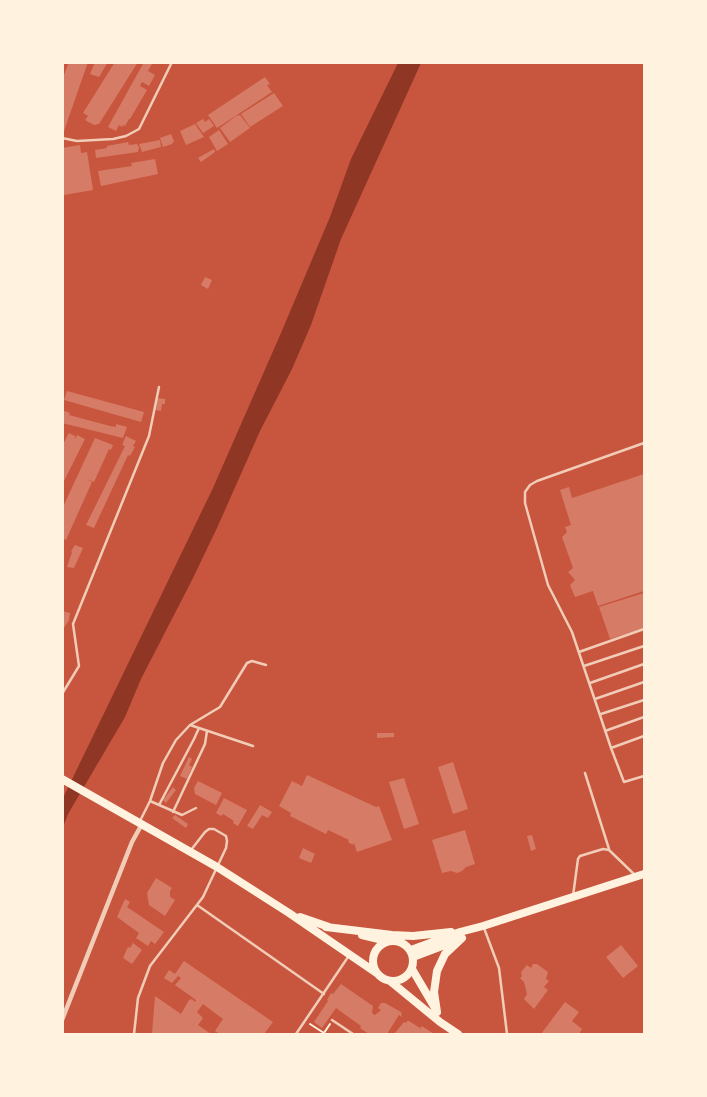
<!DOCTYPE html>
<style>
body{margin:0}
#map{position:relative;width:707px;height:1097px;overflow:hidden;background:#c8553d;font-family:"PT Sans Narrow",sans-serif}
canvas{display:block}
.frame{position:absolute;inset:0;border:64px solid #fff3e0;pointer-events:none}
</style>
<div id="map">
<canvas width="707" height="1097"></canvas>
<div class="frame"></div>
</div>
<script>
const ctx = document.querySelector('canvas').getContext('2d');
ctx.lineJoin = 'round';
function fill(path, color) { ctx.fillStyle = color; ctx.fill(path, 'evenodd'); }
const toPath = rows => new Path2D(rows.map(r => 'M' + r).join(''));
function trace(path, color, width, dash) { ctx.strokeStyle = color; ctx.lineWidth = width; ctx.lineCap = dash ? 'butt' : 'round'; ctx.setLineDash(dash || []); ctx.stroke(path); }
fill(toPath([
 [398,63,421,63,341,239,311,325,292,369,260,431,217,528,192,580,141,679,125,717,68,814,63,827,63,798,213,488,281,333,330,217,351,159]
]), '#8f3625');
fill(toPath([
 [69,62,88,62,64,131,62,130,62,80],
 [95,62,108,62,99,77,90,74],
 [115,62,138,62,99,124,94,125,85,120,88,116,83,113],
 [144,62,153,62,148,71,155,75,149,86,142,82,140,86,147,90,130,119,129,119,125,126,123,125,122,127,119,125,116,131,108,127],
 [265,77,270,84,267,85,272,92,217,128,208,115],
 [274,93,283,106,250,127,241,114],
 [240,115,250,128,230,142,220,128,236,116],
 [203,119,205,122,209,119,214,126,203,133,196,123],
 [195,124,204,137,186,145,180,131],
 [219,130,228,144,217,151,209,137],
 [171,134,174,141,172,144,163,147,160,138],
 [160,140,161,147,142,152,139,144],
 [128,142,129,145,137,144,139,147,138,152,96,158,95,150,107,148,107,146],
 [80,145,81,153,87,152,93,190,64,195,62,182,62,148],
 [214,149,215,152,201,162,198,158],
 [155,159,158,174,101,186,98,171,132,166,131,163],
 [205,277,212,280,208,289,201,285],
 [67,391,144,412,141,422,64,400],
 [157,398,165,399,165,404,162,404,161,411,156,410],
 [65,411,70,413,69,415,110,426,116,427,116,424,127,427,123,438,62,423,62,412],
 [69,433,75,436,75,439,77,435,85,439,64,481,62,480,62,446],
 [126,436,136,441,133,446,135,447,130,456,128,455,94,528,86,525,125,446,122,445],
 [95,438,113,445,111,450,109,449,94,482,86,479,92,482,66,540,62,538,62,509],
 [644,474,644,591,598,606,593,591,575,597,570,585,575,580,568,572,573,568,562,537,567,532,565,527,571,525,560,490,569,487,572,498],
 [75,545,83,548,74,568,67,567,72,552,71,551],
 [644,593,644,628,610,639,599,607],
 [62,611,70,613,69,620,62,631],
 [377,733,394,733,394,737,377,738],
 [189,757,192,759,189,765,192,767,187,779,180,776],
 [453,762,468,809,453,814,438,767],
 [307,775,376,807,379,806,392,840,357,852,354,843,353,845,348,842,349,840,328,830,326,834,290,816,291,813,279,806,292,781,302,786],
 [404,778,419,824,404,829,389,782],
 [198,781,222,793,216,805,195,794,194,788],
 [173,787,176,790,166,803,163,800],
 [224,798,247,810,238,826,233,823,234,821,223,814,221,816,216,813],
 [260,805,272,812,268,818,262,815,253,829,247,826],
 [175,815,188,824,186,828,172,818],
 [465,830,475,864,466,867,462,871,457,873,451,871,442,873,432,840],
 [532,835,536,849,531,851,527,836],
 [303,848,315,854,311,863,299,858],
 [156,878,172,888,170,891,170,897,175,900,165,916,149,905,147,893],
 [125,899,130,902,127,907,164,932,155,944,151,941,148,946,136,938,139,933,117,917],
 [133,943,142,950,132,964,123,958,128,947,130,948],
 [621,945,638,966,623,978,606,957],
 [184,961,273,1022,264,1034,220,1034,215,1031,223,1019,203,1004,197,1012,203,1018,198,1025,211,1034,152,1034,155,996,181,1014,189,1000,192,999,195,1002,196,1000,175,985,181,978,178,976,172,983,164,978,169,970,175,974],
 [533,964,537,964,548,972,546,979,549,981,544,987,548,990,534,1009,524,999,527,994,524,982,520,978,522,976,521,972,527,965,531,968],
 [341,984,373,1006,372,1013,375,1015,381,1010,378,1008,381,1003,385,1003,401,1012,402,1017,399,1015,387,1034,369,1034,360,1028,361,1026,336,1008,322,1028,314,1022,328,1001,327,1000,331,993,333,994],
 [565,1002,579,1012,572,1021,582,1029,579,1034,541,1034],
 [407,1021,409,1021,420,1028,422,1026,434,1034,394,1034,404,1022,406,1023]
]), '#d67c66');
trace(toPath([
 [310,1024,324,1033,330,1024]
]), '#fff3e0', 2);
trace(toPath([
 [62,138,77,141,113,139,126,136,139,129,172,62],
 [644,443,537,481,530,485,525,492,525,503,548,585,572,632,611,748,624,782,644,776],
 [579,652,644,629],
 [584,666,644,646],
 [590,683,644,664],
 [62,694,79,666,73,624,149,436,159,387],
 [595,699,644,682],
 [601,714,644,700],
 [190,725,253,746],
 [605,731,644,717],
 [611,748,644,736],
 [585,773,609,849],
 [150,801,182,815,196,808],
 [159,805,194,739,199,728],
 [173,812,205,744,207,731],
 [140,821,150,801,163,763,176,740,190,725,220,707,247,663,252,661,266,665],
 [573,896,578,859,580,856,603,849,609,850,636,876],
 [197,905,324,994],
 [484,928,499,968,507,1034],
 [332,1020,353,1034],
 [134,1034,138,998,150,966,203,897,226,848,227,841,226,836,214,829,209,829,205,832,191,850],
 [296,1034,348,957]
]), '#f1ccb7', 2.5);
trace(toPath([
 [62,1020,132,842,142,824]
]), '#f1ccb7', 4.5);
trace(toPath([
 [62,779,217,867,289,913,378,974],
 [300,917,329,927],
 [326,927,392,935,413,936,451,932],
 [362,935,387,941],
 '373 961a20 20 0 1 1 40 0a20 20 0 1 1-40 0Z',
 [411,950,460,932,483,926,644,874],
 [413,957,458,940],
 [412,969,435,1008],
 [390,981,440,1022,458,1034],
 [437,1012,434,992,437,971,445,954,462,938]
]), '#fff3e0', 8);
</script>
